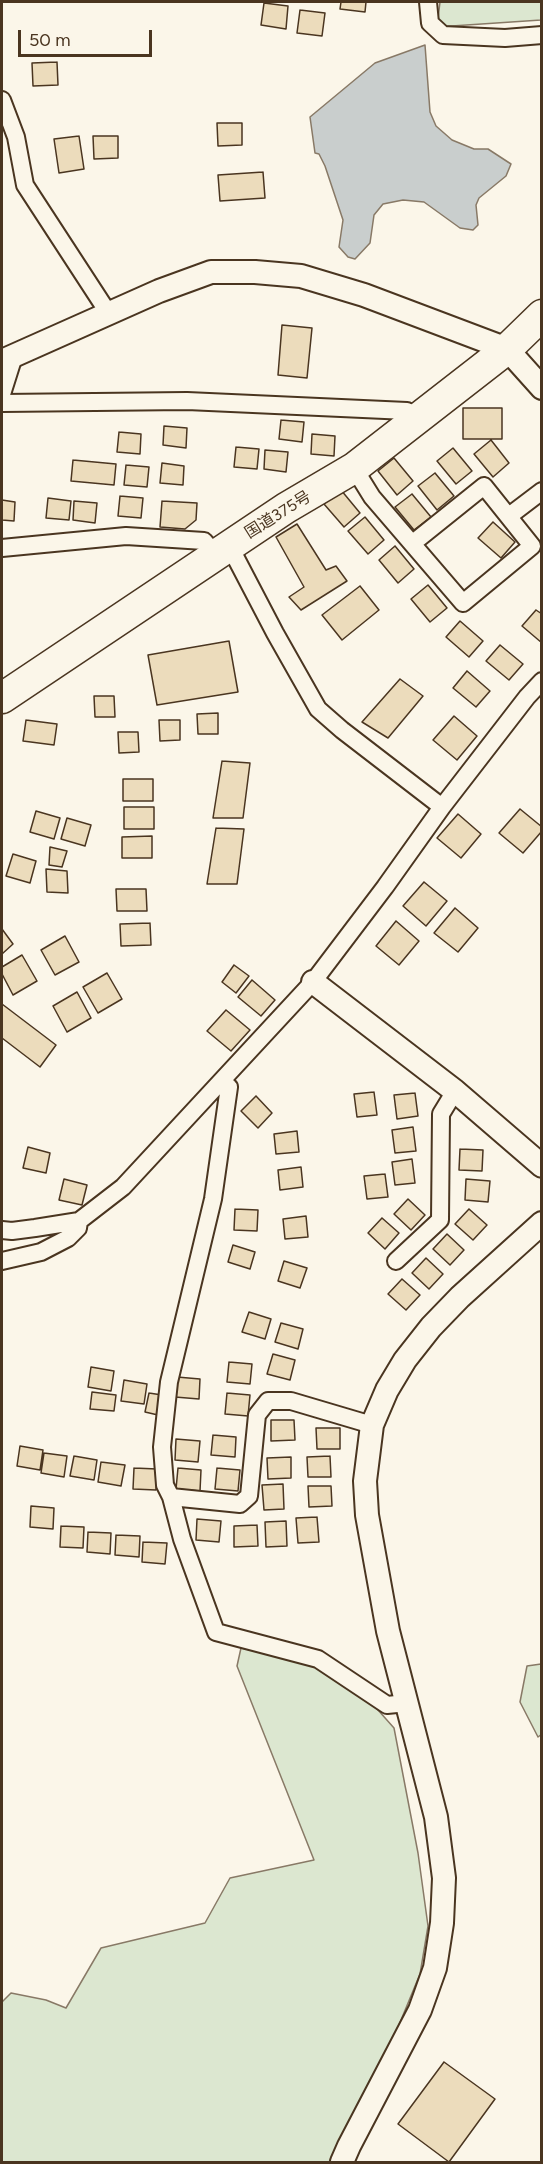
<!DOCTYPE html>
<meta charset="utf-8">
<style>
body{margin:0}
#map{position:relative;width:543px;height:2164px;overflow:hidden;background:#fbf6e9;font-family:Figtree,sans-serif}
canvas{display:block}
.frame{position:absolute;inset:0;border:3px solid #4a3520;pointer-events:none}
.scale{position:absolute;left:18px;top:30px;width:134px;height:27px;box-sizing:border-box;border:3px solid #4a3520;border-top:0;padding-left:8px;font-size:18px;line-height:21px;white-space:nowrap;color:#4a3520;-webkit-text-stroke:4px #fbf6e9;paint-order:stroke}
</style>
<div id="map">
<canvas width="543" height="2164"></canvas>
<div class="frame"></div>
<div class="scale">50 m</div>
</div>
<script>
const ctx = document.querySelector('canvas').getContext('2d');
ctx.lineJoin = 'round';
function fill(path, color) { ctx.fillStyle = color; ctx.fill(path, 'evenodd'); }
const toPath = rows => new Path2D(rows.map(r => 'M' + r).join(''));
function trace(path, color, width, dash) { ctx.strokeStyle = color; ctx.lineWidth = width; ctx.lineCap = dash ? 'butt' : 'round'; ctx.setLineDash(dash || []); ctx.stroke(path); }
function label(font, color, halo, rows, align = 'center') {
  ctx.font = font + ' Figtree,"Noto Sans JP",sans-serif'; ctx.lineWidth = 4.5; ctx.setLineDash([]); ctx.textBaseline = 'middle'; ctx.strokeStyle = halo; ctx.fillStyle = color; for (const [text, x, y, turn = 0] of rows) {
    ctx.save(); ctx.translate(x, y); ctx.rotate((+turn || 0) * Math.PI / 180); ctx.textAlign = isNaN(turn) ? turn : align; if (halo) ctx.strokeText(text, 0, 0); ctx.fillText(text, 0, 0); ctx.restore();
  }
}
const green = toPath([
 [440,2,541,2,541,20,437,27,440,2],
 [241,1648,322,1665,362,1692,394,1728,418,1853,428,1926,420,1974,394,2037,329,2162,2,2162,2,2002,11,1993,46,2000,66,2008,101,1948,205,1923,230,1878,314,1860,237,1666,241,1648],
 [541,1664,542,1734,538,1737,520,1702,527,1666,541,1664]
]);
fill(green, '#dce7d0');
trace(green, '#887966', 1.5);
const water = toPath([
 [425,45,430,112,436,126,452,140,474,149,488,149,511,164,506,176,479,198,476,205,478,225,473,230,460,228,424,202,403,200,383,204,374,215,370,243,355,259,348,257,339,247,343,220,325,166,319,154,315,153,310,117,375,63,425,45]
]);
fill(water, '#c9cecd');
trace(water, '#887966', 1.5);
const building = toPath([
 [341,2,366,2,365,12,340,9,341,2],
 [264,3,288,6,286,29,261,25,264,3],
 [300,10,325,13,322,36,297,33,300,10],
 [57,62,58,85,33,86,32,63,57,62],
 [217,123,242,123,242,145,218,146,217,123],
 [79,136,84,169,59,173,54,139,79,136],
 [93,136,118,136,118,158,94,159,93,136],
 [263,172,265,198,220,201,218,175,263,172],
 [282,325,312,328,307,378,278,375,282,325],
 [463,408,502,408,502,439,463,439,463,408],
 [281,420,304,422,302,442,279,439,281,420],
 [164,426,187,428,186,448,163,445,164,426],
 [119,432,141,434,140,454,117,452,119,432],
 [312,434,335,436,334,456,311,454,312,434],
 [491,440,509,463,493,477,474,454,491,440],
 [236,447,259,449,257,469,234,467,236,447],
 [453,448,472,471,456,484,437,461,453,448],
 [265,450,288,452,286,472,264,469,265,450],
 [394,458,413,481,397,495,378,471,394,458],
 [73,460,116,464,114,485,71,481,73,460],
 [162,463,184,466,183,485,160,483,162,463],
 [126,465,149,467,147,487,124,485,126,465],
 [435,473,454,496,437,510,418,486,435,473],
 [341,490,360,513,344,527,324,504,341,490],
 [412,494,431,517,414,530,395,507,412,494],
 [120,496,143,498,141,518,118,516,120,496],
 [48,498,71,501,69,520,46,518,48,498],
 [2,500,15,502,14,521,2,520,2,500],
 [74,501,97,503,95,523,73,520,74,501],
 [162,501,197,503,196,520,185,529,160,527,162,501],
 [365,517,384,540,368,554,348,531,365,517],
 [493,522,515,542,501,558,478,538,493,522],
 [297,524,326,570,336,566,347,581,301,610,289,597,304,587,276,537,297,524],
 [395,546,414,569,398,583,379,560,395,546],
 [428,585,447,608,430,622,411,599,428,585],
 [360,586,379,610,342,640,322,615,360,586],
 [536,610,542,614,542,643,522,626,536,610],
 [460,621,483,641,469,657,446,637,460,621],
 [229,641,238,692,157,705,148,655,229,641],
 [500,645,523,664,509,680,486,661,500,645],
 [467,671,490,691,476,707,453,688,467,671],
 [400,679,423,696,388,738,362,722,400,679],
 [94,696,114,696,115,717,95,717,94,696],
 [218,713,218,734,198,734,197,714,218,713],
 [454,716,477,736,457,760,433,740,454,716],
 [26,720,57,724,54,745,23,741,26,720],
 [159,720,180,720,180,740,160,741,159,720],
 [118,732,138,732,139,752,119,753,118,732],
 [222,761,250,763,243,818,213,818,222,761],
 [123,779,153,779,153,801,123,801,123,779],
 [124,807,154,807,154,829,124,829,124,807],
 [520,809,542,827,542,831,523,853,499,833,520,809],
 [36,811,60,818,54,839,30,832,36,811],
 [458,814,481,834,461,858,437,838,458,814],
 [67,818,91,825,85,846,61,839,67,818],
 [216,828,244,829,237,884,207,884,216,828],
 [152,836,152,858,122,858,122,837,152,836],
 [50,847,67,851,62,867,49,865,50,847],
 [13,854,36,861,30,883,6,876,13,854],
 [46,869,67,871,68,893,47,892,46,869],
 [424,882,447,901,426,926,403,906,424,882],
 [116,889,146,889,147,911,117,911,116,889],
 [455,908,478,928,458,952,434,933,455,908],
 [396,921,419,941,399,965,376,946,396,921],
 [150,923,151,945,121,946,120,924,150,923],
 [2,929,13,944,2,954,2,929],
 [65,936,79,962,55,975,41,950,65,936],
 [22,955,37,981,13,995,2,974,2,967,22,955],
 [234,965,249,976,236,993,222,982,234,965],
 [107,973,122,999,98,1013,83,987,107,973],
 [252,980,275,1000,261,1016,238,997,252,980],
 [77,992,91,1018,67,1032,53,1006,77,992],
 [2,1004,56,1045,40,1067,2,1038,2,1004],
 [226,1010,250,1030,231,1051,207,1031,226,1010],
 [374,1092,377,1115,357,1117,354,1094,374,1092],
 [415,1093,418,1116,397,1119,394,1095,415,1093],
 [256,1096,272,1113,258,1128,241,1111,256,1096],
 [413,1127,416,1151,395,1153,392,1130,413,1127],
 [297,1131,299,1152,276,1154,274,1134,297,1131],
 [28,1147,50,1153,46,1173,23,1168,28,1147],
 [460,1149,483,1150,482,1171,459,1170,460,1149],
 [412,1159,415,1183,395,1185,392,1162,412,1159],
 [301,1167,303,1187,280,1190,278,1170,301,1167],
 [385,1174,388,1197,367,1199,364,1176,385,1174],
 [64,1179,87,1185,82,1205,59,1200,64,1179],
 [466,1179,490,1181,488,1202,465,1200,466,1179],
 [408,1199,425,1215,411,1230,394,1214,408,1199],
 [235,1209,258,1210,257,1231,234,1230,235,1209],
 [469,1209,487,1225,473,1240,455,1224,469,1209],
 [306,1216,308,1237,285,1239,283,1219,306,1216],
 [382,1218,399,1233,385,1249,368,1233,382,1218],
 [447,1234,464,1250,450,1265,433,1249,447,1234],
 [233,1245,255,1252,250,1269,228,1262,233,1245],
 [426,1258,443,1274,429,1289,412,1273,426,1258],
 [284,1261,307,1268,300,1288,278,1281,284,1261],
 [402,1279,420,1295,406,1310,388,1294,402,1279],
 [249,1312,271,1319,265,1339,242,1332,249,1312],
 [281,1323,303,1329,298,1349,275,1342,281,1323],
 [273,1354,295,1360,290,1380,267,1374,273,1354],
 [229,1362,252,1364,250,1384,227,1382,229,1362],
 [91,1367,114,1371,111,1391,88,1387,91,1367],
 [177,1377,200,1379,199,1399,175,1397,177,1377],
 [124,1380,147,1384,144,1404,121,1401,124,1380],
 [92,1392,116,1395,114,1411,90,1409,92,1392],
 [149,1393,162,1395,158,1415,145,1412,149,1393],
 [227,1393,250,1395,248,1416,225,1414,227,1393],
 [271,1420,294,1420,295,1440,271,1441,271,1420],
 [316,1428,340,1428,340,1449,317,1449,316,1428],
 [213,1435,236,1437,235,1457,211,1455,213,1435],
 [176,1439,200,1441,198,1462,175,1460,176,1439],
 [20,1446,43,1450,40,1470,17,1466,20,1446],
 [44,1453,67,1456,64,1477,41,1473,44,1453],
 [74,1456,97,1460,94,1480,70,1476,74,1456],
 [330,1456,331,1477,308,1477,307,1457,330,1456],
 [291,1457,291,1478,268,1479,267,1458,291,1457],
 [101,1462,125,1465,121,1486,98,1482,101,1462],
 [134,1468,157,1469,156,1490,133,1489,134,1468],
 [178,1468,201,1470,200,1491,176,1489,178,1468],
 [217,1468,240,1470,238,1491,215,1489,217,1468],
 [283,1484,284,1509,264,1510,262,1485,283,1484],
 [308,1486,331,1486,332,1506,309,1507,308,1486],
 [31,1506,54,1508,53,1529,30,1527,31,1506],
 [317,1517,319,1542,298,1543,296,1518,317,1517],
 [197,1519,221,1521,219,1542,196,1540,197,1519],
 [286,1521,287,1546,266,1547,265,1522,286,1521],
 [257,1525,258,1546,234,1547,234,1526,257,1525],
 [61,1526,84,1527,83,1548,60,1547,61,1526],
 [88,1532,111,1533,110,1554,87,1552,88,1532],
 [116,1535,140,1536,139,1557,115,1555,116,1535],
 [143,1542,167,1543,165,1564,142,1562,143,1542],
 [444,2062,495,2099,449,2162,398,2124,444,2062]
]);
fill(building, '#ecdcbc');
trace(building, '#4a3520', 1.5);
const street = toPath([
 [428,2,430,23,443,35,505,38,542,35],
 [2,100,16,137,25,185,109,314],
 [2,394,14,356],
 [2,403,187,401,407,411,418,419],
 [354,468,372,497,463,603,532,546,484,486,413,543],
 [509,516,542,491],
 [229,545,275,633,318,709,342,730,442,807],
 [2,548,126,536,204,541,216,555],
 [222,1081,229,1087,213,1199,169,1382,162,1447,165,1485,171,1497,182,1539,216,1632,318,1659,387,1705,407,1703],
 [2,1230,12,1231,35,1228,79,1221,123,1187,313,982,385,887,442,807,527,697,542,681],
 [2,1261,41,1252,68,1238,78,1228,79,1221],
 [396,1261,440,1220,441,1114,455,1091],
 [171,1497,240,1504,249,1496,257,1415,268,1401,291,1401,372,1425]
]);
const secondary = toPath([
 [2,361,159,291,211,272,255,272,301,276,364,295,507,349,542,388],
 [313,982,455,1091,542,1166],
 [342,2162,349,2146,420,2010,435,1968,442,1923,444,1878,436,1817,388,1631,367,1515,365,1481,372,1425,387,1390,405,1360,431,1327,460,1297,542,1223]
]);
const highway = toPath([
 [2,698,286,508,354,468,507,349,542,315]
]);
trace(street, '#4a3520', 20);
trace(secondary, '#4a3520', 26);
trace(highway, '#4a3520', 33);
trace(street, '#fbf6e9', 16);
trace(secondary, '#fbf6e9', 22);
trace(highway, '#fbf6e9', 30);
label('16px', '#4a3520', '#fbf6e9', [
 ["国道375号",278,515,-32]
]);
</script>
